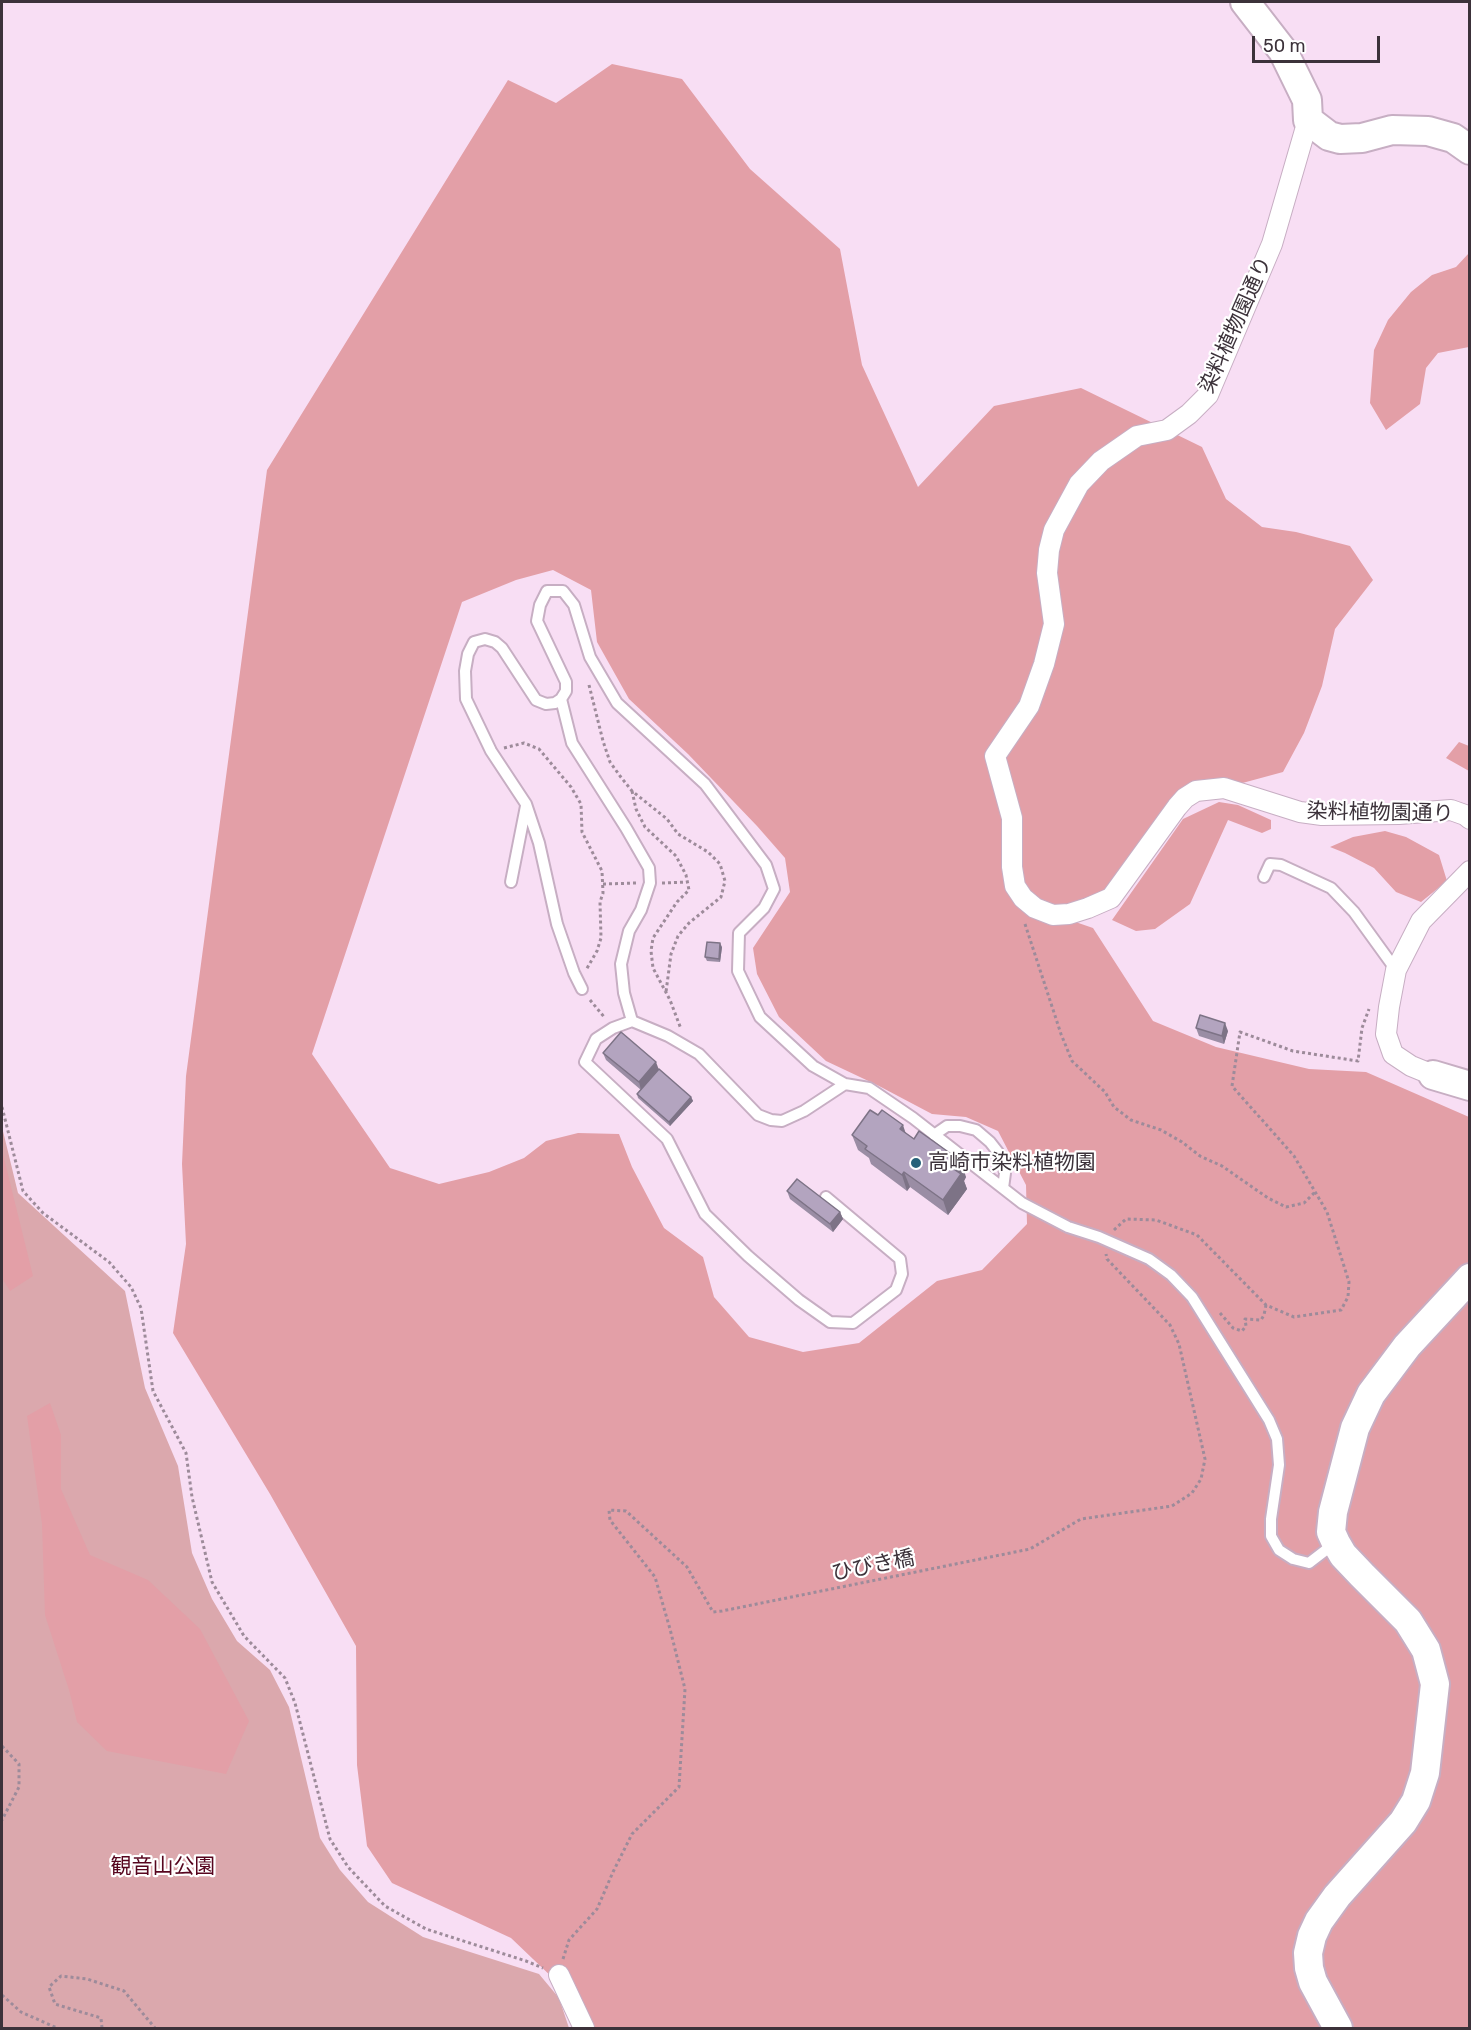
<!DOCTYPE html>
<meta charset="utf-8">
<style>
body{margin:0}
#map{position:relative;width:1471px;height:2030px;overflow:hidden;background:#f8def4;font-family:Rubik,sans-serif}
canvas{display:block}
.frame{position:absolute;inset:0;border:3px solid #3c323a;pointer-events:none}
.scale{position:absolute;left:1252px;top:36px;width:128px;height:27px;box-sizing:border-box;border:3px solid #3c323a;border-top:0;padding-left:8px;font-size:18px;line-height:21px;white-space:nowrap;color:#3c323a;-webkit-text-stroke:4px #fff;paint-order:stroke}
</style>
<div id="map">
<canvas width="1471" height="2030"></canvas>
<div class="frame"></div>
<div class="scale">50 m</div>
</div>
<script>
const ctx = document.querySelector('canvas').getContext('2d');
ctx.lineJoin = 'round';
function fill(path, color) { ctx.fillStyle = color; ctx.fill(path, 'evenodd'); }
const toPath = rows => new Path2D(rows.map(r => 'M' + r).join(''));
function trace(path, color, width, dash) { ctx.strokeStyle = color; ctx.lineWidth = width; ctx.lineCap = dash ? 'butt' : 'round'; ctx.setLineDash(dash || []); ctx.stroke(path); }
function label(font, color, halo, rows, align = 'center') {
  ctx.font = font + ' Rubik,"Noto Sans JP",sans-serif'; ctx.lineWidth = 4.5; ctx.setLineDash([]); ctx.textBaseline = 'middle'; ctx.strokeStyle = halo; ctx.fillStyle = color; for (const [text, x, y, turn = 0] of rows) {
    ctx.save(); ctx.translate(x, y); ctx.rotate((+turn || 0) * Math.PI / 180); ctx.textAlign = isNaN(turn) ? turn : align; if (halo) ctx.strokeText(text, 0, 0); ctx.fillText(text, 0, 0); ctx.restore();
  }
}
fill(toPath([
 [2,1127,18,1193,125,1291,145,1388,178,1466,192,1553,212,1599,237,1641,270,1670,289,1707,320,1838,340,1870,368,1902,423,1937,539,1974,559,1998,569,2028,2,2028]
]), '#dba8ad');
fill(toPath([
 [612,64,682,79,750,169,840,249,862,365,918,487,994,406,1081,388,1202,447,1226,499,1262,527,1296,532,1350,546,1373,580,1335,629,1322,686,1304,733,1283,772,1224,788,1196,791,1111,898,1055,915,1093,928,1153,1021,1216,1047,1309,1069,1366,1072,1469,1117,1469,2028,590,2028,577,2001,511,1938,392,1883,367,1846,357,1765,356,1646,270,1494,173,1333,186,1244,182,1164,186,1076,267,470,508,80,556,103],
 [553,570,591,590,597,642,629,699,688,754,757,826,785,858,790,892,753,948,757,974,779,1017,826,1061,879,1086,932,1114,966,1117,998,1131,1026,1185,1027,1224,982,1270,937,1281,859,1343,803,1352,749,1337,714,1297,703,1257,664,1228,632,1167,619,1134,578,1133,546,1141,524,1158,489,1172,439,1184,390,1168,312,1054,462,602,516,580],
 [1469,253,1469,347,1438,353,1426,368,1420,404,1386,430,1370,403,1374,350,1388,320,1411,292,1432,275,1456,267],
 [1459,742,1469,746,1469,771,1446,758],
 [1219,802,1238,805,1271,820,1271,829,1262,833,1228,820,1190,904,1155,929,1136,931,1112,920,1183,819],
 [1385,831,1406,837,1439,855,1447,881,1421,902,1396,892,1374,868,1345,853,1330,847,1353,837],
 [2,1150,33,1276,10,1291,2,1278],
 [50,1403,61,1435,61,1489,90,1555,148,1580,200,1629,249,1721,226,1774,107,1751,77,1722,69,1690,45,1615,42,1524,27,1416]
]), '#e39fa7');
const lane = toPath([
 [561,699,572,743,626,828,649,868,650,883,641,910,629,931,621,964,624,993,632,1021],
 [1264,877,1270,864,1281,865,1331,888,1354,912,1396,970],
 [511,882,526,806],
 [582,989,574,973,557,924,539,843,526,804,491,751,466,699,465,671,468,654,474,642,485,639,495,642,502,648,536,700,546,704,555,703,561,699,566,691,566,682,537,621,540,605,547,591,563,591,574,605,590,657,617,703,705,784,766,865,774,889,764,908,739,933,738,971,760,1017,813,1066,845,1084,869,1088,913,1118,1022,1203,1068,1227,1099,1237,1149,1259,1171,1275,1192,1297,1269,1420,1277,1439,1279,1465,1271,1519,1271,1536,1279,1550,1293,1559,1309,1563,1335,1543],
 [934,1135,947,1126,960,1126,976,1130,990,1142,1001,1156,1005,1173,1003,1188],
 [826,1197,900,1259,902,1274,896,1290,853,1323,830,1322,799,1300,748,1256,705,1214,667,1139,585,1062,596,1039,613,1028,632,1021,668,1036,699,1054,758,1115,771,1120,782,1121,804,1111,845,1084]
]);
const street = toPath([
 [1308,120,1272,244,1208,395,1189,414,1167,430,1137,436,1101,461,1079,484,1054,530,1049,550,1047,573,1054,624,1044,664,1029,706,995,756,1012,818,1012,867,1015,886,1023,898,1035,908,1053,915,1069,914,1088,908,1111,898,1177,807,1185,798,1196,791,1224,788,1300,812,1322,815,1399,814,1451,810,1465,815,1470,819],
 [1433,1075,1411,1066,1393,1054,1386,1034,1389,1007,1396,970,1421,921,1470,871],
 [559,1975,584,2028]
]);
const secondary = toPath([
 [1245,2,1283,51,1307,100,1308,120,1329,136,1340,139,1362,138,1392,130,1428,131,1453,138,1470,150],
 [1433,1075,1470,1086],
 [1338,2028,1313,1982,1309,1968,1308,1953,1312,1936,1319,1921,1337,1896,1403,1822,1416,1801,1425,1773,1435,1684,1426,1650,1408,1621,1362,1575,1343,1555,1336,1543,1331,1532,1333,1512,1355,1428,1371,1394,1407,1346,1470,1278]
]);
trace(lane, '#c7aec3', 14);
trace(street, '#c7aec3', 22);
trace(secondary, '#c7aec3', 32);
trace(toPath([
 [589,685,603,741,610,762,620,776,632,791,667,819,678,834,708,852,720,864,725,881,721,897,689,923,678,936,671,954,666,992],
 [504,748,524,743,539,749,571,787,581,804,582,832,602,871,603,893,600,902,601,938,597,951,586,970],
 [632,791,636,809,645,827,676,856,686,875,689,890,677,902,653,938,651,951,653,968,670,1000,681,1029],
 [662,883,687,882],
 [603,884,637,883],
 [1025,924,1061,1034,1072,1061,1105,1092,1114,1107,1131,1120,1161,1130,1182,1142,1200,1156,1222,1166,1268,1198,1286,1207,1304,1203,1315,1192],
 [590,1000,605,1018],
 [2,1107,23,1191,43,1213,109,1262,131,1287,141,1308,153,1391,186,1453,192,1497,212,1582,244,1636,285,1678,295,1703,330,1839,348,1867,385,1906,426,1929,526,1961,543,1968],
 [1114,1230,1126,1219,1156,1220,1197,1235,1266,1305,1294,1317,1341,1310,1348,1297,1349,1282,1327,1212,1294,1156,1232,1086,1240,1032,1293,1051,1358,1061,1362,1028,1369,1009],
 [1220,1313,1233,1328,1242,1331,1246,1326,1245,1319,1261,1320,1264,1315,1266,1305],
 [2,1746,19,1764,19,1787,2,1820],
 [563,1959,569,1940,597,1909,613,1872,632,1834,679,1787,685,1689,670,1629,655,1577,610,1520,609,1510,626,1511,687,1567,713,1612,722,1611,1030,1549,1081,1519,1172,1506,1192,1493,1201,1479,1205,1459,1179,1344,1170,1325,1107,1259,1106,1254],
 [2,1995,21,2012,57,2028],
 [102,2028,101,2018,55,2004,49,1987,61,1976,87,1979,124,1991,155,2028]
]), '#9d8b9a', 3, [3, 3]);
trace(lane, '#fff', 10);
trace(street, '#fff', 20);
trace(secondary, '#fff', 28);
fill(toPath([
 [722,947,720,962,707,961,705,957],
 [1196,1028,1228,1031,1224,1044,1199,1036],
 [603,1053,659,1069,691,1097,693,1101,670,1126,638,1098,637,1094,641,1090,606,1060],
 [906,1133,966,1177,964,1181,967,1189,948,1215,910,1187,907,1191,871,1164,869,1158,858,1150,852,1135],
 [787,1191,840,1212,843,1219,833,1232,790,1199]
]), '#9a8da4');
fill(toPath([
 [720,943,722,947,720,962,719,959],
 [1225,1023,1228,1031,1224,1044,1222,1036],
 [656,1062,659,1070,641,1090,639,1082],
 [691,1097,693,1101,670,1126,669,1122],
 [903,1125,908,1140,900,1129],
 [961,1161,966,1177,964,1181,967,1189,948,1215,943,1200,955,1170],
 [904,1172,910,1187,907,1191,902,1175],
 [840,1212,843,1219,833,1232,830,1224]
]), '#7d7386');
const building = toPath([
 [707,942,720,943,719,959,705,957,707,942],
 [1200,1015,1225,1023,1222,1036,1196,1028,1200,1015],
 [621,1032,656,1062,639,1082,603,1053,621,1032],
 [659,1069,691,1097,669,1122,637,1094,659,1069],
 [870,1110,878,1115,882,1110,903,1125,900,1129,914,1139,919,1131,961,1161,955,1170,961,1174,943,1200,904,1172,902,1175,865,1149,867,1146,852,1135,870,1110],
 [797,1179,840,1212,830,1224,787,1191,797,1179]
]);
fill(building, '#b3a4bf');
trace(building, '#7d7386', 1.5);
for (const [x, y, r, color] of [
 [916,1163,6,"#266179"]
]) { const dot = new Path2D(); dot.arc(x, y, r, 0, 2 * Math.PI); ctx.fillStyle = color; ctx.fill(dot); trace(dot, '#fff', 2); }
label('21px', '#3c323a', '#fff', [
 ["染料植物園通り",1236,325,-66],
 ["染料植物園通り",1380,813,1],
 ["ひびき橋",873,1566,-11]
]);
label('21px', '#3c323a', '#fff', [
 ["高崎市染料植物園",928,1163]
], 'left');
label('21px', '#56051e', '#fff', [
 ["観音山公園",163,1867]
]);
</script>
